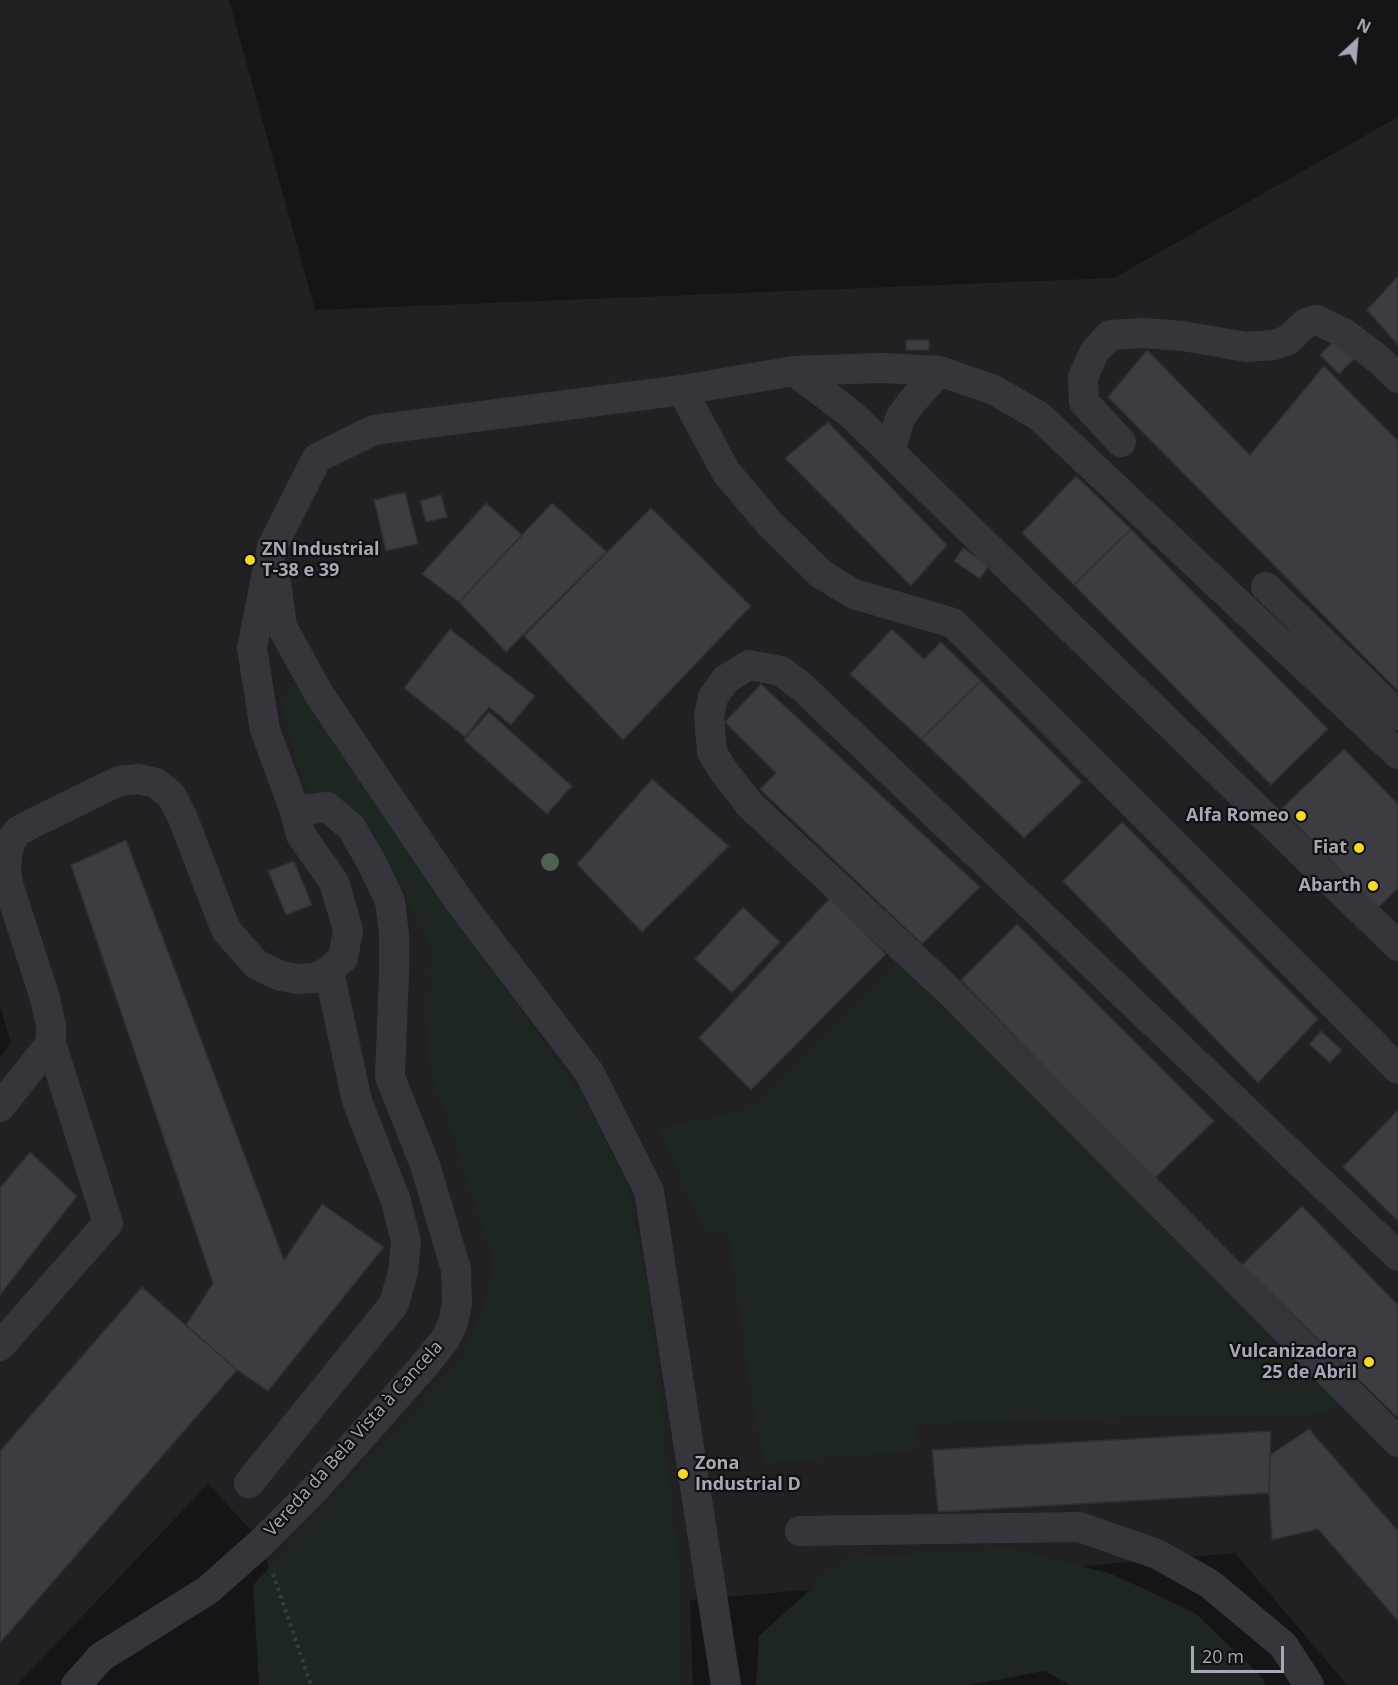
<!DOCTYPE html>
<meta charset="utf-8">
<style>
body{margin:0}
#map{position:relative;width:1398px;height:1685px;overflow:hidden;background:#151416;font-family:"Open Sans",sans-serif}
canvas{display:block}
.north{position:absolute;left:1326px;top:12px;width:60px;height:60px;-webkit-text-stroke:4px #100f11;paint-order:stroke;rotate:26deg;font-size:16px;font-weight:700;line-height:24px;text-align:center;color:#a6a8b7}
.north::after{content:'';display:block;margin:auto;width:21px;height:27px;background:#a6a8b7;clip-path:polygon(50% 0,100% 100%,50% 72%,0 100%)}
.scale{position:absolute;left:1191px;top:1646px;width:93px;height:27px;box-sizing:border-box;border:3px solid #a6a8b7;border-top:0;padding-left:8px;font-size:18px;line-height:21px;white-space:nowrap;color:#a6a8b7;-webkit-text-stroke:4px #100f11;paint-order:stroke}
</style>
<div id="map">
<canvas width="1398" height="1685"></canvas>
<div class="north">N</div>
<div class="scale">20 m</div>
</div>
<script>
const ctx = document.querySelector('canvas').getContext('2d');
ctx.lineJoin = 'round';
function fill(path, color) { ctx.fillStyle = color; ctx.fill(path, 'evenodd'); }
const toPath = rows => new Path2D(rows.map(r => 'M' + r).join(''));
function trace(path, color, width, dash) { ctx.strokeStyle = color; ctx.lineWidth = width; ctx.lineCap = dash ? 'butt' : 'round'; ctx.setLineDash(dash || []); ctx.stroke(path); }
function label(font, color, halo, rows, align = 'center') {
  ctx.font = font + ' "Open Sans",sans-serif'; ctx.lineWidth = 4.5; ctx.setLineDash([]); ctx.textBaseline = 'middle'; ctx.strokeStyle = halo; ctx.fillStyle = color; for (const [text, x, y, turn = 0] of rows) {
    ctx.save(); ctx.translate(x, y); ctx.rotate((+turn || 0) * Math.PI / 180); ctx.textAlign = isNaN(turn) ? turn : align; if (halo) ctx.strokeText(text, 0, 0); ctx.fillText(text, 0, 0); ctx.restore();
  }
}
fill(toPath([
 [0,0,229,0,315,310,1114,278,1398,117,1398,1685,1347,1685,1235,1553,690,1600,693,1685,298,1685,262,1542,208,1484,17,1685,0,1685,0,1057,11,1043,0,1006]
]), '#212023');
fill(toPath([
 [293,681,580,1094,628,1186,651,1310,679,1569,681,1685,259,1685,253,1585,457,1366,482,1312,494,1262,429,1066,430,941,373,832,317,810,297,764,280,701],
 [898,963,1340,1401,1323,1414,916,1423,914,1451,764,1463,751,1395,728,1231,705,1233,659,1128,750,1109],
 [1010,1548,1112,1574,1195,1613,1263,1678,1265,1685,1070,1685,1044,1671,969,1685,756,1685,759,1636,845,1558]
]), '#1e2621');
const building = toPath([
 [1398,276,1398,345,1367,310,1398,276],
 [1342,333,1361,352,1339,374,1320,355,1342,333],
 [906,340,929,340,929,350,906,350,906,340],
 [1147,350,1250,455,1324,366,1398,441,1398,691,1108,397,1147,350],
 [828,422,947,545,911,586,785,458,828,422],
 [1076,476,1131,529,1074,585,1022,533,1076,476],
 [405,492,418,544,386,551,374,500,405,492],
 [441,495,447,517,426,522,420,501,441,495],
 [486,503,522,535,459,602,422,574,486,503],
 [552,503,607,552,506,652,459,602,552,503],
 [651,508,751,606,623,740,524,636,651,508],
 [1131,529,1328,729,1271,785,1074,585,1131,529],
 [963,548,989,565,980,579,954,561,963,548],
 [450,629,535,696,511,725,489,707,465,737,404,688,450,629],
 [892,629,924,659,941,642,981,681,921,739,850,674,892,629],
 [981,681,1082,782,1024,838,921,739,981,681],
 [761,684,980,887,922,944,760,789,776,773,725,722,761,684],
 [489,712,572,786,547,814,464,740,489,712],
 [1344,749,1398,804,1398,888,1378,908,1281,809,1344,749],
 [652,779,729,846,642,932,577,864,652,779],
 [1122,822,1318,1019,1258,1083,1063,881,1122,822],
 [126,840,284,1260,322,1204,384,1247,268,1391,237,1370,186,1325,213,1283,71,865,126,840],
 [294,861,312,905,286,915,268,871,294,861],
 [830,898,886,954,751,1090,699,1038,830,898],
 [743,907,780,942,732,993,695,959,743,907],
 [1017,924,1214,1121,1153,1180,961,980,1017,924],
 [1321,1031,1342,1050,1330,1063,1309,1044,1321,1031],
 [1398,1110,1398,1221,1343,1167,1398,1110],
 [30,1152,77,1196,0,1295,0,1188,30,1152],
 [1302,1206,1398,1305,1398,1418,1242,1265,1302,1206],
 [142,1287,237,1370,0,1643,0,1451,142,1287],
 [1309,1429,1398,1531,1398,1621,1318,1529,1272,1540,1269,1493,1270,1455,1309,1429],
 [1271,1431,1269,1493,938,1512,932,1450,1271,1431]
]);
fill(building, '#3c3c41');
trace(building, '#2f2e32', 1.5);
trace(toPath([
 [273,1574,311,1685]
]), '#3b3c42', 4, [3, 4.5]);
trace(toPath([
 [794,371,851,414,1398,946],
 [682,390,726,472,770,524,821,574,854,594,953,623,1398,1069],
 [1121,442,1084,402,1083,377,1095,351,1110,335,1143,333,1183,336,1246,347,1274,345,1288,340,1306,323,1317,320,1344,333,1377,358,1398,378],
 [890,452,900,418,910,404,939,371],
 [275,574,282,627,319,694,459,901,589,1072,649,1191,726,1685],
 [1266,587,1398,715],
 [0,1107,51,1043],
 [1398,1256,802,687,781,671,749,665,726,679,713,697,709,716,712,752,722,769,750,805,946,988,1398,1442],
 [0,1346,108,1223,51,1043,51,1026,45,998,8,884,6,871,7,856,10,842,18,831,31,824,119,781,138,779,156,783,171,795,182,816,226,930,257,965,281,976,298,979,315,978,329,971],
 [249,1483,394,1304,403,1272,406,1242,396,1201,357,1101,329,971,343,958,348,930,334,882,301,835,295,811,265,730,252,648,272,547,317,458,374,430,682,390,794,371,882,368,939,371,994,390,1039,416,1398,754],
 [800,1531,1079,1527,1157,1554,1210,1584,1283,1645,1309,1685],
 [76,1685,101,1657,208,1590,262,1542,313,1491,428,1361,446,1338,453,1323,457,1304,456,1269,425,1165,390,1077,394,972,394,934,390,901,371,861,351,827,327,807,295,811]
]), '#36353b', 30);
ctx.fillStyle = '#4e6254';
for (const [x, y] of [
 [550,862]
]) { ctx.beginPath(); ctx.arc(x, y, 9, 0, 2 * Math.PI); ctx.fill(); }
for (const [x, y, r, color] of [
 [250,560,6,"#f3d830"],
 [1301,816,6,"#f3d830"],
 [1359,848,6,"#f3d830"],
 [1373,886,6,"#f3d830"],
 [1369,1362,6,"#f3d830"],
 [683,1474,6,"#f3d830"]
]) { const dot = new Path2D(); dot.arc(x, y, r, 0, 2 * Math.PI); ctx.fillStyle = color; ctx.fill(dot); trace(dot, '#100f11', 2); }
label('bold 18px', '#a6a8b7', '#100f11', [
 ["ZN Industrial",262,550,"left"],
 ["T-38 e 39",262,571,"left"],
 ["Alfa Romeo",1289,816],
 ["Fiat",1347,848],
 ["Abarth",1361,886],
 ["Vulcanizadora",1357,1352],
 ["25 de Abril",1357,1373],
 ["Zona",695,1464,"left"],
 ["Industrial D",695,1485,"left"]
], 'right');
label('18px', '#a6a8b7', '#100f11', [
 ["Vereda da Bela Vista à Cancela",354,1439,-48]
]);
</script>
